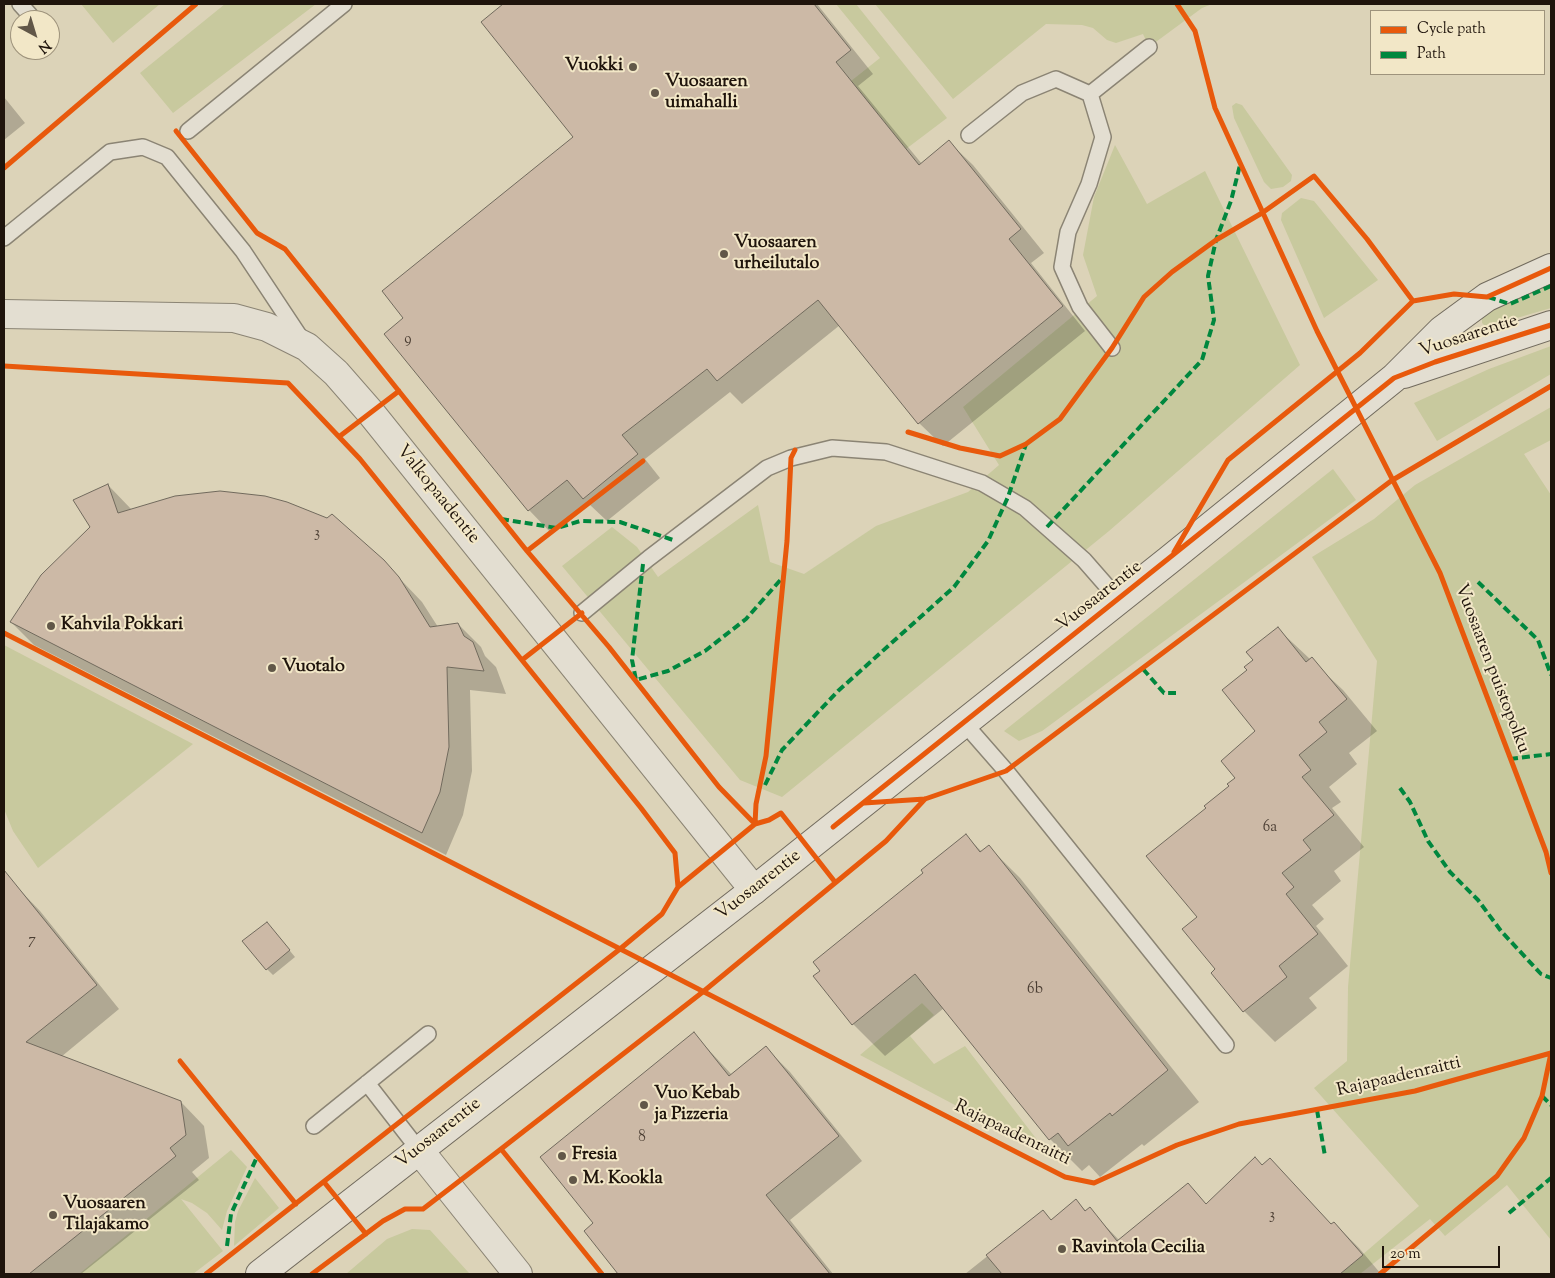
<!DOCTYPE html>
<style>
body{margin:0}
#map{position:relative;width:1555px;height:1278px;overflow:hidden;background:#dcd3b8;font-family:"Sorts Mill Goudy",serif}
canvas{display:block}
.frame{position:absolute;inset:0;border:5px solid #1f140c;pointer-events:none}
.legend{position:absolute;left:1370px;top:10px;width:175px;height:65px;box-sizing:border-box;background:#f2e7c7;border:1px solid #9e937c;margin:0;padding:6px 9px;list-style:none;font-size:15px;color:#1f140c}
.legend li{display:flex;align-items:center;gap:10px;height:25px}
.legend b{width:25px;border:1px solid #9e937c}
.north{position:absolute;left:10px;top:10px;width:50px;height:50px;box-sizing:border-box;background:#f2e7c7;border:1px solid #9e937c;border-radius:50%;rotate:141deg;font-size:14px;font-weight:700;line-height:20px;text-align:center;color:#1f140c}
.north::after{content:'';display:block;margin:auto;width:18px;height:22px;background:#615748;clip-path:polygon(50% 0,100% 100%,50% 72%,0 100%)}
.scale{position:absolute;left:1382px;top:1246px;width:118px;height:22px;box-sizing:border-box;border:2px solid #1f140c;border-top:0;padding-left:6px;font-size:15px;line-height:18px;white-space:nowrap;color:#1f140c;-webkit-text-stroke:4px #f2e7c7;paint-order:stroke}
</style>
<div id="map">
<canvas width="1555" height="1278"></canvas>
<div class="frame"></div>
<ul class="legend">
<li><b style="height:6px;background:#e8590c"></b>Cycle path</li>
<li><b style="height:6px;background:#00873e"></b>Path</li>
</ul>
<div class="north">N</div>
<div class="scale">20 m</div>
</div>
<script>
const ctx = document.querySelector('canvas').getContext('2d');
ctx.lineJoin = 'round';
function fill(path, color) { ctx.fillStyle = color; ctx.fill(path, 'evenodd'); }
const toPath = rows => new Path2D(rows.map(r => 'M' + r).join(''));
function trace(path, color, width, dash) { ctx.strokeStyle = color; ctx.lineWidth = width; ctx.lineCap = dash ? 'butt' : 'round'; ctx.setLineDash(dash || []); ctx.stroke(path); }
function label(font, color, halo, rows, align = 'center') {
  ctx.font = font + ' "Sorts Mill Goudy",serif'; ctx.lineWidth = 4; ctx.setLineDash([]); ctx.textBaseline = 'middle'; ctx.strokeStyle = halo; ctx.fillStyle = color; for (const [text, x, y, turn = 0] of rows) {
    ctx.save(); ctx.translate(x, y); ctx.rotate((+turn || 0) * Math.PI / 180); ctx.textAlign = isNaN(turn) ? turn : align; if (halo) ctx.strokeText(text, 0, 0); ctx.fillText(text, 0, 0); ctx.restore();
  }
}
fill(toPath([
 [81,4,160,4,113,43],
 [225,4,316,4,173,113,140,73],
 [836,4,856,4,947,118,906,149,851,81,880,58],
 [875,4,1212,4,1202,8,1149,47,1143,34,1116,43,1107,40,1093,28,1082,25,1046,24,953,99],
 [1236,103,1242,105,1292,175,1291,181,1283,187,1271,189,1264,182,1234,118,1232,106],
 [1115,145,1147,204,1205,171,1300,365,1109,531,782,797,740,780,562,566,612,527,637,547,658,577,758,505,770,562,804,574,876,526,968,492,999,465,963,407,1097,296,1083,255,1094,197],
 [1301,198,1314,201,1378,280,1324,318,1281,220,1282,213],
 [1551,283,1551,308,1486,327,1482,323,1482,315],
 [1551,346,1551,374,1437,441,1414,403,1489,369],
 [1551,407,1551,440,1524,454,1551,495,1551,1240,1507,1185,1445,1236,1430,1219,1360,1274,1340,1274,1419,1206,1314,1088,1347,1061,1348,987,1377,661,1312,557,1374,519,1415,485],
 [1333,469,1356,500,1042,731,1019,741,1004,731],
 [4,645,193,744,38,868,13,831,4,809],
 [922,1003,934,1015,910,1036,934,1064,965,1046,1048,1154,860,1055],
 [231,1150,247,1167,227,1211,222,1230,207,1213,192,1203,181,1199,223,1251,193,1274,79,1274],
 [255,1178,279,1208,234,1246,235,1222,238,1211],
 [412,1229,430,1230,469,1273,346,1274,387,1239]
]), '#c8c99e');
fill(toPath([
 [506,4,817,4,873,74,858,86,922,164,949,142,973,165,1044,253,1031,263,1085,331,943,446,919,423,840,325,742,404,730,392,645,459,660,478,607,521,589,504,552,534,529,510,386,334,405,319,574,137,483,22],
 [4,97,25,123,4,140],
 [108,485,132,510,383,561,422,602,438,627,458,624,481,647,485,656,496,667,506,694,470,690,472,771,463,815,446,855,34,645,11,622,92,528],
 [1278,629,1343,690,1377,731,1349,753,1357,764,1329,787,1341,802,1332,808,1364,847,1334,871,1341,881,1312,905,1324,919,1316,926,1348,966,1309,998,1317,1008,1275,1042,1244,1011,1217,970,1199,917,1208,809,1236,778,1257,731,1249,670],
 [966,836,982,852,989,847,1020,878,1199,1102,1144,1146,1142,1144,1100,1177,1089,1165,1082,1171,1050,1139,944,1008,885,1056,853,1024,925,873],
 [17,887,40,911,119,1009,61,1057,181,1102,204,1126,209,1158,192,1172,199,1180,81,1274,4,1274,4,898],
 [267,923,295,957,273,975,267,969],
 [694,1034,732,1075,766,1048,790,1072,862,1161,790,1220,833,1274,620,1274,586,1231,595,1224],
 [1270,1159,1332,1225,1334,1223,1359,1248,1381,1274,965,1274,1043,1212,1052,1221,1076,1201,1086,1211,1089,1209,1119,1240,1188,1185,1207,1205]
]), '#0003');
const building = toPath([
 [503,4,814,4,851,50,836,62,919,165,949,140,1021,229,1009,239,1063,306,918,424,818,300,717,381,707,369,622,435,638,454,583,499,567,480,528,511,384,334,403,318,382,291,573,137,481,22,503,4],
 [108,484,118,513,175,496,220,491,265,496,287,502,327,518,332,514,384,560,399,577,430,627,458,623,464,636,473,642,484,671,447,667,449,747,440,792,422,833,10,622,41,575,90,527,73,500,108,484],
 [1278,627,1306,662,1312,657,1347,699,1319,722,1327,732,1299,755,1311,770,1302,777,1334,815,1303,840,1311,850,1282,873,1294,887,1286,894,1318,934,1279,966,1287,977,1243,1012,1211,973,1215,969,1182,929,1197,917,1146,856,1206,808,1204,806,1229,786,1227,784,1235,778,1221,761,1255,731,1222,690,1247,670,1244,667,1253,660,1246,652,1278,627],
 [966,834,980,852,989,845,1168,1070,1112,1116,1110,1113,1068,1146,1058,1133,1049,1140,915,974,852,1025,813,976,820,971,813,962,923,873,921,870,966,834],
 [4,870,97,985,26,1042,181,1101,186,1135,170,1148,176,1156,29,1274,4,1274,4,870],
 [267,922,290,950,266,970,242,941,267,922],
 [694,1032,729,1076,766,1046,839,1136,766,1195,830,1274,618,1274,584,1231,593,1223,540,1157,694,1032],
 [1255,1157,1262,1165,1270,1158,1331,1224,1334,1222,1363,1255,1340,1274,1002,1274,986,1255,1043,1210,1051,1220,1076,1199,1085,1211,1090,1207,1117,1241,1188,1183,1206,1204,1255,1157]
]);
fill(building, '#ccb9a6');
trace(building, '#716a5d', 1);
const lane = toPath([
 [20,4,30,15],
 [1090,94,1149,47],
 [188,131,344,4],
 [969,135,1022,93,1056,79,1090,94,1103,137,1089,184,1068,232,1062,267,1080,307,1112,348],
 [4,238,110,152,143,147,167,157,243,251,302,340],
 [582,613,649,558,767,468,791,458,832,448,886,452,982,483,1025,508,1084,560,1119,600],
 [964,723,1006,771,1226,1045],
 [367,1083,419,1150],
 [314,1126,428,1034]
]);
const street = toPath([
 [4,314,234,318,267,327,307,347,336,373,371,413,754,890],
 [419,1150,518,1274]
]);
const secondary = toPath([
 [1404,374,1551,325],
 [260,1274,754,890,1169,560,1394,378,1442,330,1487,297,1551,268]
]);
trace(lane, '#8b8474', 18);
trace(street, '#8b8474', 30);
trace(secondary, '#716a5d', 30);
trace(lane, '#e3ded1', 15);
trace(street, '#e3ded1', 28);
trace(secondary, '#e3ded1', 28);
trace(toPath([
 [1488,297,1510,304,1551,286],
 [501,519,557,528,580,521,620,522,673,540],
 [1047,527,1202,360,1214,320,1208,276,1216,240,1231,201,1240,165],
 [643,564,632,660,636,680,668,671,705,651,746,619,783,577],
 [1478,582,1538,640,1551,675],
 [1143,669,1164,693,1176,693],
 [1510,759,1551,754],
 [765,785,782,750,838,691,954,587,988,541,1008,497,1026,444],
 [1400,788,1410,802,1428,841,1450,872,1478,900,1501,931,1541,974,1551,978],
 [1542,1096,1551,1105],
 [1317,1110,1325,1156],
 [1509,1213,1551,1178],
 [227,1246,231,1214,257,1157]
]), '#00873e', 4, [8, 4]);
trace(toPath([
 [1177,4,1195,31,1215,108,1317,331,1440,573,1546,852,1551,873],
 [176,131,257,233,285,249,527,551,609,647,719,787,755,824],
 [4,168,196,4],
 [4,366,288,383,360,459,641,808,675,853,678,887],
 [908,432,960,448,1000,456,1026,444,1060,419,1112,348,1144,297,1172,272,1216,240,1262,213,1314,176,1367,239,1413,301],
 [340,436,399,391],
 [527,551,643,461],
 [1174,552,1228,460,1360,353,1413,301,1454,294,1487,297,1551,268],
 [4,633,1065,1177,1094,1183,1177,1145,1239,1124,1415,1091,1551,1053,1542,1096,1524,1138,1497,1176,1380,1274],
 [522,660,582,613],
 [864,803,925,799,1006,771,1391,481,1551,386],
 [755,824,756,804,766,756,787,541,791,458,795,450],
 [833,827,1394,378,1435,362,1551,325],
 [180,1061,296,1204],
 [501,1149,602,1274],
 [324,1182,366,1234],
 [206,1274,620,949,662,914,678,887,755,824,769,820,781,813,835,882],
 [312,1274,383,1221,405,1209,423,1209,501,1149,704,991,886,841,925,799]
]), '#e8590c', 5);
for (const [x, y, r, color] of [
 [633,67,5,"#615748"],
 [655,93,5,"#615748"],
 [724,254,5,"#615748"],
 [51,626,5,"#615748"],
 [272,668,5,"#615748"],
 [644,1105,5,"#615748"],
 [562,1156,5,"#615748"],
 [573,1180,5,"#615748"],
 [53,1215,5,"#615748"],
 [1062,1249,5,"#615748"]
]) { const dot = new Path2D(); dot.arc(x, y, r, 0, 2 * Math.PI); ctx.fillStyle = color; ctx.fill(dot); trace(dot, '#f2e7c7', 2); }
label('15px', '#4a3d32', null, [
 ["9",408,340],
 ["3",317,534],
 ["6a",1270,828],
 ["7",32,941],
 ["6b",1035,990],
 ["8",642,1138],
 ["3",1272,1216]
]);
label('bold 18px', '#1f140c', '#f2e7c7', [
 ["Vuokki",623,67,"right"],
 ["Vuosaaren",665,83],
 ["uimahalli",665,104],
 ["Vuosaaren",734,244],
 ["urheilutalo",734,265],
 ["Kahvila Pokkari",61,626],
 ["Vuotalo",282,668],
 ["Vuo Kebab",654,1095],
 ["ja Pizzeria",654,1116],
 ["Fresia",572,1156],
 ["M. Kookla",583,1180],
 ["Vuosaaren",63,1205],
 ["Tilajakamo",63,1226],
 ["Ravintola Cecilia",1072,1249]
], 'left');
label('18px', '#1f140c', '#f2e7c7', [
 ["Vuosaarentie",1469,337,-18],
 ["Valkopaadentie",437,495,51],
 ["Vuosaarentie",1100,597,-38],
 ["Vuosaaren puistopolku",1491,669,69],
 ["Vuosaarentie",759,886,-38],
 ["Rajapaadenraitti",1399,1078,-13],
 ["Vuosaarentie",439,1134,-38],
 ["Rajapaadenraitti",1012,1134,26]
]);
</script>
